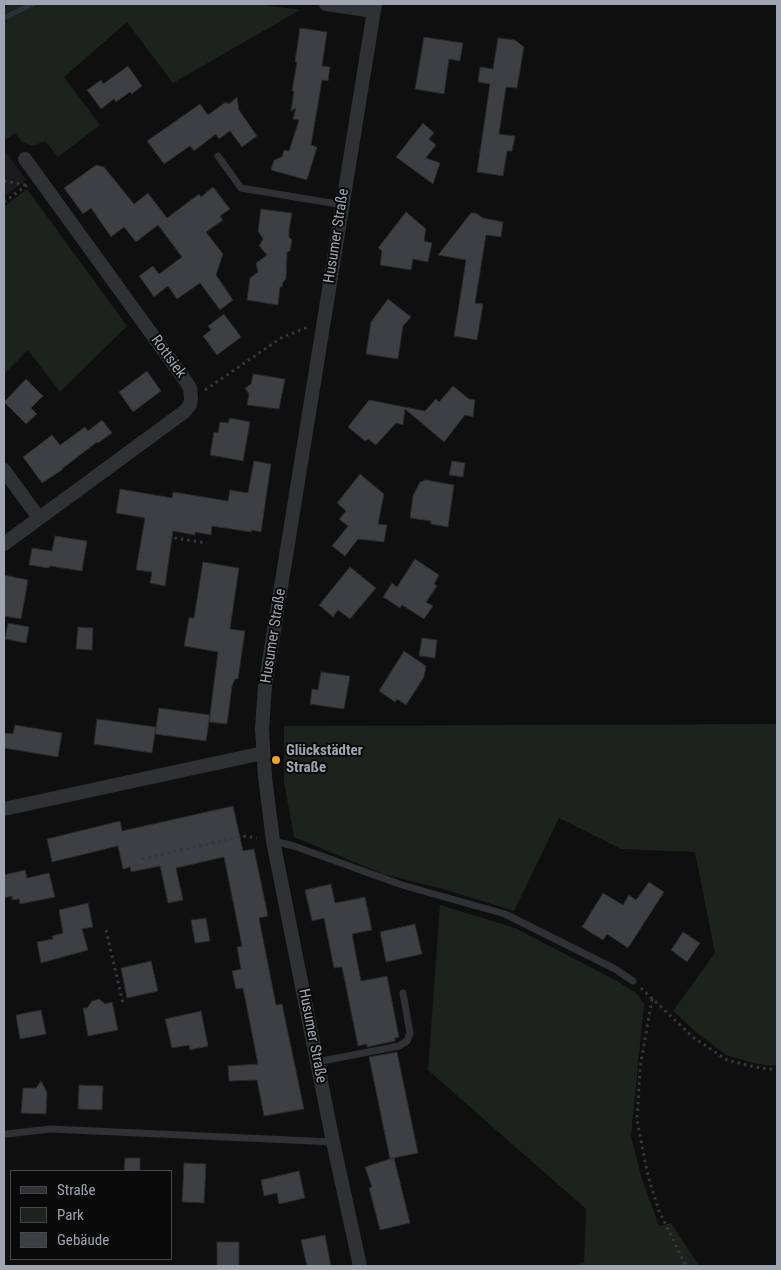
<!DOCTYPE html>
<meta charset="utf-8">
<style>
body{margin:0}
#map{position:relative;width:781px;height:1270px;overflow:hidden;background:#0f0f10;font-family:"Roboto Condensed",sans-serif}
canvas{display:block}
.frame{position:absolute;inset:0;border:5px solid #a0a6b1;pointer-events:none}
.legend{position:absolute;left:10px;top:1170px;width:162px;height:90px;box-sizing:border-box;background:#0a0a0b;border:1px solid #46484d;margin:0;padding:6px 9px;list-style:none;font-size:15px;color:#a0a6b1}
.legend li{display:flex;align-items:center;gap:10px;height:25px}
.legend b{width:25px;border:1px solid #46484d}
</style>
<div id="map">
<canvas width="781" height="1270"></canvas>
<div class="frame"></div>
<ul class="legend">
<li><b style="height:6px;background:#303135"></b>Straße</li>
<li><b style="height:14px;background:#1b231c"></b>Park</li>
<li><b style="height:14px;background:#3e3f43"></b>Gebäude</li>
</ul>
</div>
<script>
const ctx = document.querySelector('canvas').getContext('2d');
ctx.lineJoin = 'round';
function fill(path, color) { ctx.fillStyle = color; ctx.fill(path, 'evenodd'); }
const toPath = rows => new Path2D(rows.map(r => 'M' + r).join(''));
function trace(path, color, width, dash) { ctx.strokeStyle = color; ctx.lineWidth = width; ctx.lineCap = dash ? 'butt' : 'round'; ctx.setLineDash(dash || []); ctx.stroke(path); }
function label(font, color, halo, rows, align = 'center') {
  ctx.font = font + ' "Roboto Condensed",sans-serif'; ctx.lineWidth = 4; ctx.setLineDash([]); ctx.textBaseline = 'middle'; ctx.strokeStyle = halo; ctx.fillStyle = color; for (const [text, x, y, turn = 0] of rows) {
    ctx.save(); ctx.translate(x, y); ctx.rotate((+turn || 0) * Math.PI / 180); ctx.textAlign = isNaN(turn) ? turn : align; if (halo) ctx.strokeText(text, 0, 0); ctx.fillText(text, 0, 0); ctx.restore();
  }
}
fill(toPath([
 [4,149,26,180,4,197]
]), '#1b1b1d');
fill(toPath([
 [4,4,257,4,300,10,173,83,127,22,64,77,100,125,58,157,45,141,33,146,22,142,15,133,4,141],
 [27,189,127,326,60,392,28,350,4,374,4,207],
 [777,724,777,1066,757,1064,726,1055,696,1032,673,1011,715,953,695,852,621,849,559,818,514,911,443,889,383,874,294,837,284,782,284,726],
 [440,905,515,928,617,981,636,993,644,1003,631,1136,641,1176,659,1226,671,1223,699,1266,570,1266,584,1263,586,1209,428,1070]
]), '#1b231c');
trace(toPath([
 [4,18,32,4]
]), '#293238', 5);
const building = toPath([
 [300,28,327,32,322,66,330,67,328,81,322,80,311,145,317,147,307,180,271,170,274,160,282,157,284,150,289,151,299,120,293,119,296,108,291,111,294,91,292,91,297,62,295,62,300,28],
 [424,37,463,43,460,61,449,59,444,94,415,89,424,37],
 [498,38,515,40,524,47,517,88,506,87,499,134,515,136,512,151,507,151,503,176,477,172,490,84,478,82,480,67,493,69,498,38],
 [128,66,142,86,132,94,130,92,116,102,114,99,101,109,87,90,101,80,103,84,128,66],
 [237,97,239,110,257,136,242,147,230,131,219,139,216,134,194,151,190,146,164,164,147,141,200,104,208,115,226,102,229,104,237,97],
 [423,123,434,133,429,139,436,145,426,158,440,163,433,184,396,157,423,123],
 [96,165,104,167,134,204,148,193,167,218,199,194,201,197,213,187,230,209,220,216,223,220,206,232,223,254,216,275,233,300,220,310,200,283,177,299,168,286,154,297,139,276,153,266,159,274,182,257,158,225,136,242,124,227,111,237,91,208,83,214,64,188,96,165],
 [261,209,292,213,289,230,289,237,292,240,290,251,287,252,286,279,283,282,282,287,280,287,278,305,247,300,250,278,258,272,256,263,267,255,259,246,263,239,258,231,261,209],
 [406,212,426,229,424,241,432,243,428,262,413,259,411,270,380,265,382,251,378,248,406,212],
 [471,213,476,213,483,218,503,222,501,237,486,235,475,303,483,304,477,340,454,336,466,260,438,255,471,213],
 [388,299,411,317,403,326,398,359,366,354,371,322,388,299],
 [224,314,241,337,217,355,203,336,211,330,208,326,224,314],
 [147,371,161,391,133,412,119,392,147,371],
 [253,374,285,379,279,409,247,405,249,394,245,388,251,384,253,374],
 [26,379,43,396,31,408,37,414,26,424,4,402,26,379],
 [453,386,469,399,475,400,473,417,465,415,444,442,405,409,403,425,396,423,376,445,368,439,365,441,348,427,369,400,425,411,436,399,439,402,453,386],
 [230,418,250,422,243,461,210,455,214,432,218,433,220,422,228,423,230,418],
 [102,420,112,433,98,443,97,442,63,468,62,470,42,483,23,457,52,435,60,445,85,427,88,431,102,420],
 [254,461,271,464,261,532,252,530,251,532,212,526,211,535,195,532,195,535,173,531,165,586,150,583,152,572,136,570,145,518,116,513,120,489,172,498,173,492,228,501,230,490,248,493,254,461],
 [452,461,465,463,463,477,449,475,452,461],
 [360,474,384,494,378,524,387,525,384,542,358,539,345,556,332,546,348,526,339,519,346,511,337,503,360,474],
 [426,480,454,485,448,527,431,524,431,521,410,518,413,496,420,482,426,480],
 [55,536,87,541,82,571,50,566,49,568,29,565,32,548,52,551,55,536],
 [415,559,439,575,434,584,437,586,426,602,433,606,424,619,402,605,400,608,383,597,392,583,397,587,415,559],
 [203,562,239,568,230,629,245,631,238,679,235,679,232,686,227,724,209,722,218,652,184,646,189,618,194,618,203,562],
 [350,567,376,588,350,619,338,610,333,617,319,605,350,567],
 [4,575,28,580,21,619,4,616,4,575],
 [8,623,29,627,26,643,5,639,8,623],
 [78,627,93,628,92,650,76,649,78,627],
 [422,638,437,640,435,658,419,656,422,638],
 [404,651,426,666,424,677,406,705,397,699,395,702,379,691,404,651],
 [321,672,350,676,344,709,310,704,312,689,318,690,321,672],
 [159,708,210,715,206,741,155,734,159,708],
 [97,719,156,727,152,753,94,744,97,719],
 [15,725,62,733,58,757,4,748,4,733,13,734,15,725],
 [233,806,243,851,254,849,268,916,259,918,276,1005,282,1004,304,1109,264,1116,257,1080,229,1081,228,1066,258,1064,243,988,236,989,232,971,241,969,237,947,242,946,224,857,176,868,183,900,168,903,160,866,131,872,130,867,123,869,118,846,52,862,47,839,120,821,122,831,233,806],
 [25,870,27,878,49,873,55,897,20,904,19,899,12,900,12,896,4,898,4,875,25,870],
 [649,882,664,892,628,948,607,934,603,940,582,927,603,893,623,905,629,895,636,900,649,882],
 [331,884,335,903,365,897,372,930,352,934,361,981,387,976,399,1037,395,1038,395,1041,367,1047,367,1044,358,1046,342,967,334,968,324,918,312,921,305,890,331,884],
 [88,903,93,927,82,929,88,950,41,963,37,942,53,939,52,936,63,933,59,910,88,903],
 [206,918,210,941,195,943,191,920,206,918],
 [415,924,422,954,386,962,380,932,415,924],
 [683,932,700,943,687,962,671,950,683,932],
 [151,961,158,991,127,998,121,968,151,961],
 [99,999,105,1004,112,1002,118,1030,88,1036,83,1008,87,1008,92,1001,99,999],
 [41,1010,46,1034,20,1039,16,1015,41,1010],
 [201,1011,208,1046,190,1050,189,1045,172,1048,165,1019,201,1011],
 [397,1052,418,1153,394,1158,410,1223,380,1230,369,1188,372,1187,365,1167,393,1158,390,1159,369,1057,397,1052],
 [41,1081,47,1092,46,1114,21,1113,23,1088,36,1088,41,1081],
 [79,1085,103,1086,102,1110,78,1109,79,1085],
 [125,1158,140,1158,140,1171,124,1171,125,1158],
 [184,1163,206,1164,204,1203,182,1202,184,1163],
 [299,1171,305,1198,279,1204,277,1193,264,1196,261,1180,299,1171],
 [325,1235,331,1266,307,1266,301,1240,325,1235],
 [217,1242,239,1242,239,1266,217,1266,217,1242]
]);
fill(building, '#3e3f43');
trace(building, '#29292c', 1);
trace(toPath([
 [4,181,26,185],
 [4,202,27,185],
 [205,390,281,338,308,327],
 [168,537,207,543],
 [142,859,243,836,257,838],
 [106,930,123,1003],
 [641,988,694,1038,727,1060,755,1067,777,1070],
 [652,999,640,1068,637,1120,648,1176,659,1211,686,1266]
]), '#36383c', 3, [2.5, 4]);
trace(toPath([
 [218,156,241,188,343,205],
 [273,841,294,846,402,885,505,914,615,969,633,981],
 [317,1062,399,1046,407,1041,410,1033,403,993],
 [6,1134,51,1129,333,1142]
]), '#303135', 7);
trace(toPath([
 [326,4,374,11],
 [4,470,39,518],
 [4,544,184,412,190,405,191,398,190,388,185,380,25,159],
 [4,809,263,753],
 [360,1266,333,1142,273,841,265,777,262,729,265,686,375,4]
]), '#303135', 14);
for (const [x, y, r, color] of [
 [276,760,5,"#eda62a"]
]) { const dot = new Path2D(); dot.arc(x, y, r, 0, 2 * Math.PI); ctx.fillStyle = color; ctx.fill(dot); trace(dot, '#0a0a0b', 2); }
label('15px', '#a0a6b1', '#0a0a0b', [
 ["Husumer Straße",337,236,-81],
 ["Rottsiek",168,357,54],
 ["Husumer Straße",274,636,-81],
 ["Husumer Straße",312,1036,79]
]);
label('bold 15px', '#a0a6b1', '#0a0a0b', [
 ["Glückstädter",286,751],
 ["Straße",286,768]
], 'left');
</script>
